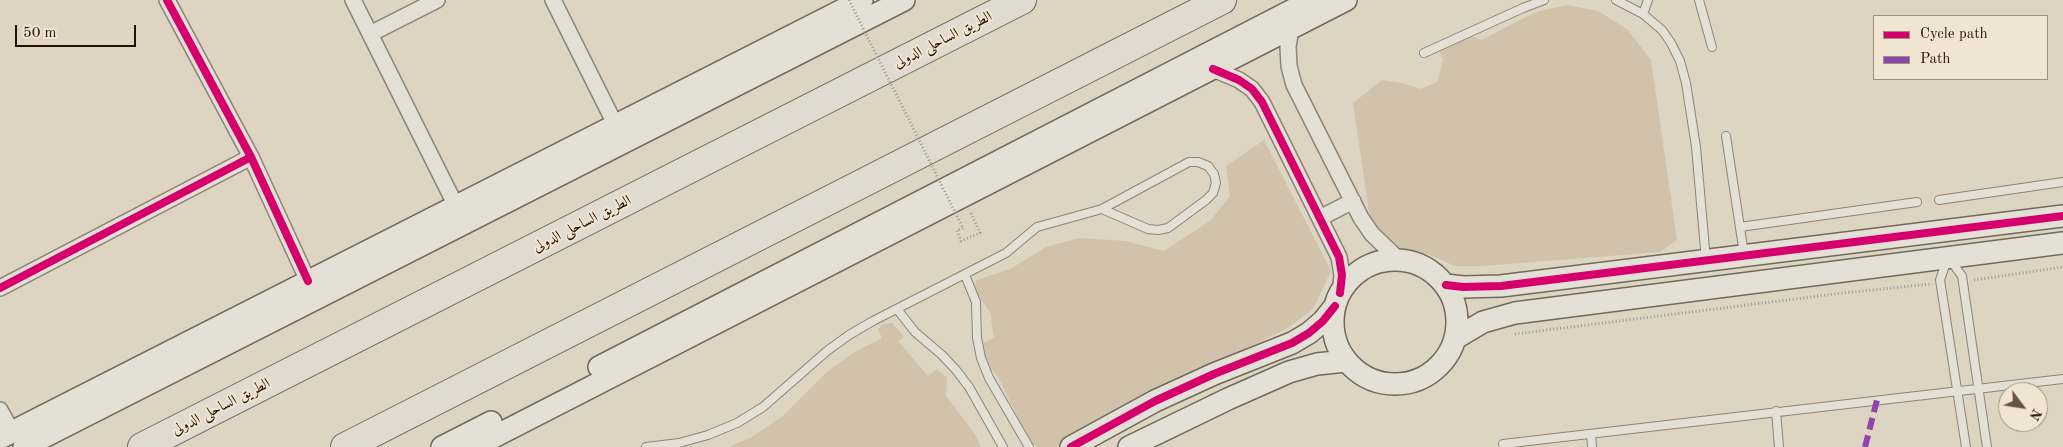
<!DOCTYPE html>
<meta charset="utf-8">
<style>
body{margin:0}
#map{position:relative;width:2063px;height:447px;overflow:hidden;background:#ddd4c2;font-family:"Old Standard TT",serif}
canvas{display:block}
.legend{position:absolute;left:1873px;top:15px;width:175px;height:65px;box-sizing:border-box;background:#f0e5d0;border:1px solid #9e907e;margin:0;padding:6px 9px;list-style:none;font-size:15px;color:#241102}
.legend li{display:flex;align-items:center;gap:10px;height:25px}
.legend b{width:25px;border:1px solid #9e907e}
.north{position:absolute;left:1998px;top:382px;width:50px;height:50px;box-sizing:border-box;background:#f0e5d0;border:1px solid #9e907e;border-radius:50%;rotate:121deg;font-size:14px;font-weight:700;line-height:20px;text-align:center;color:#241102}
.north::after{content:'';display:block;margin:auto;width:18px;height:22px;background:#655545;clip-path:polygon(50% 0,100% 100%,50% 72%,0 100%)}
.scale{position:absolute;left:15px;top:25px;width:121px;height:22px;box-sizing:border-box;border:2px solid #241102;border-top:0;padding-left:6px;font-size:15px;line-height:18px;white-space:nowrap;color:#241102;-webkit-text-stroke:4px #f0e5d0;paint-order:stroke}
</style>
<div id="map">
<canvas width="2063" height="447"></canvas>
<ul class="legend">
<li><b style="height:6px;background:#d6006c"></b>Cycle path</li>
<li><b style="height:6px;background:#8e44ad"></b>Path</li>
</ul>
<div class="north">N</div>
<div class="scale">50 m</div>
</div>
<script>
const ctx = document.querySelector('canvas').getContext('2d');
ctx.lineJoin = 'round';
function fill(path, color) { ctx.fillStyle = color; ctx.fill(path, 'evenodd'); }
const toPath = rows => new Path2D(rows.map(r => 'M' + r).join(''));
function trace(path, color, width, dash) { ctx.strokeStyle = color; ctx.lineWidth = width; ctx.lineCap = dash ? 'butt' : 'round'; ctx.setLineDash(dash || []); ctx.stroke(path); }
function label(font, color, halo, rows, align = 'center') {
  ctx.font = font + ' "Old Standard TT",Amiri,serif'; ctx.lineWidth = 4; ctx.setLineDash([]); ctx.textBaseline = 'middle'; ctx.strokeStyle = halo; ctx.fillStyle = color; for (const [text, x, y, turn = 0] of rows) {
    ctx.save(); ctx.translate(x, y); ctx.rotate((+turn || 0) * Math.PI / 180); ctx.textAlign = isNaN(turn) ? turn : align; if (halo) ctx.strokeText(text, 0, 0); ctx.fillText(text, 0, 0); ctx.restore();
  }
}
fill(toPath([
 [1567,5,1598,11,1627,29,1651,60,1677,240,1660,252,1484,266,1455,266,1432,256,1396,247,1371,225,1353,103,1382,80,1402,83,1421,89,1437,82,1443,60,1438,47,1467,34,1481,40,1536,12],
 [1264,140,1331,271,1313,309,1286,329,1221,360,1056,447,1036,447,1027,436,997,375,982,360,981,344,994,338,990,312,973,288,977,280,1010,269,1046,247,1080,238,1126,241,1164,251,1210,221,1230,196,1226,166],
 [892,323,904,337,898,341,928,376,937,369,947,378,946,396,975,434,981,447,728,447,750,438,783,416,827,372,853,353,882,338,878,329,884,324]
]), '#d1c3ab');
const lane = toPath([
 [1616,0,1643,14,1662,30,1671,43,1680,61,1686,83,1696,147,1706,260],
 [1699,0,1712,47],
 [1643,14,1648,0],
 [1424,53,1523,8,1544,0],
 [1726,136,1744,254],
 [1939,200,2063,182],
 [1740,227,1917,202],
 [965,275,976,302,977,338,981,358,989,378,1029,447],
 [897,309,915,332,942,355,956,370,969,387,1003,447],
 [1776,411,1779,447],
 [1591,434,1592,447],
 [1503,444,2063,379],
 [646,447,679,443,708,435,737,423,763,407,827,351,849,335,873,321,1006,253,1037,227,1102,209,1189,162,1198,162,1208,166,1214,174,1216,183,1213,193,1206,200,1168,228,1158,230,1148,229,1102,209],
 [1966,447,1940,280,1948,257,1962,276,1987,447]
]);
const street = toPath([
 [167,0,251,157,308,281],
 [353,0,456,206],
 [553,0,616,126],
 [1291,28,1288,47,1289,66,1294,85,1361,218,1372,234,1398,259],
 [370,34,437,0],
 [1213,69,1239,80,1252,89,1262,102,1339,257,1342,275,1340,293],
 [1320,218,1353,201],
 [0,288,251,157],
 [0,410,12,432]
]);
const secondary = toPath([
 '1333 322a62 62 0 1 1 124 0a62 62 0 1 1-124 0Z',
 [1446,285,1463,287,1501,286,2063,216],
 [1456,338,1483,322,1515,313,2063,243],
 [599,367,1312,0],
 [0,438,862,0],
 [24,447,904,0],
 [442,447,491,422],
 [474,447,1346,0],
 [1071,447,1155,401,1214,374,1292,343,1309,333,1323,321,1335,306],
 [1129,447,1228,399,1289,372,1317,364,1346,361]
]);
const highway = toPath([
 [142,447,1022,0],
 [345,447,1222,0]
]);
trace(lane, '#8c8478', 10);
trace(street, '#8c8478', 18);
trace(secondary, '#71695e', 24);
trace(highway, '#71695e', 30);
trace(toPath([
 [963,228,957,230,961,241,980,233,970,211],
 [1974,280,2063,267],
 [1515,334,1843,293,1931,284]
]), '#9f9991', 3, [1, 2.5]);
trace(lane, '#e5e0d6', 8);
trace(street, '#e5e0d6', 15);
trace(secondary, '#e5e0d6', 21);
trace(highway, '#e0dad0', 28);
trace(toPath([
 [849,0,963,228]
]), '#9f9991', 3, [1, 2.5]);
trace(toPath([
 [1865,447,1877,400]
]), '#8e44ad', 6, [12, 6]);
trace(toPath([
 [167,0,251,157,308,281],
 [1213,69,1239,80,1252,89,1262,102,1339,257,1342,275,1340,293],
 [1446,285,1463,287,1501,286,2063,216],
 [0,288,251,157],
 [1071,447,1155,401,1214,374,1292,343,1309,333,1323,321,1335,306]
]), '#d6006c', 8);
label('15px', '#241102', '#f0e5d0', [
 ["الطريق الساحلى الدولى",943,40,-27],
 ["الطريق الساحلى الدولى",582,224,-27],
 ["الطريق الساحلى الدولى",221,407,-27]
]);
</script>
